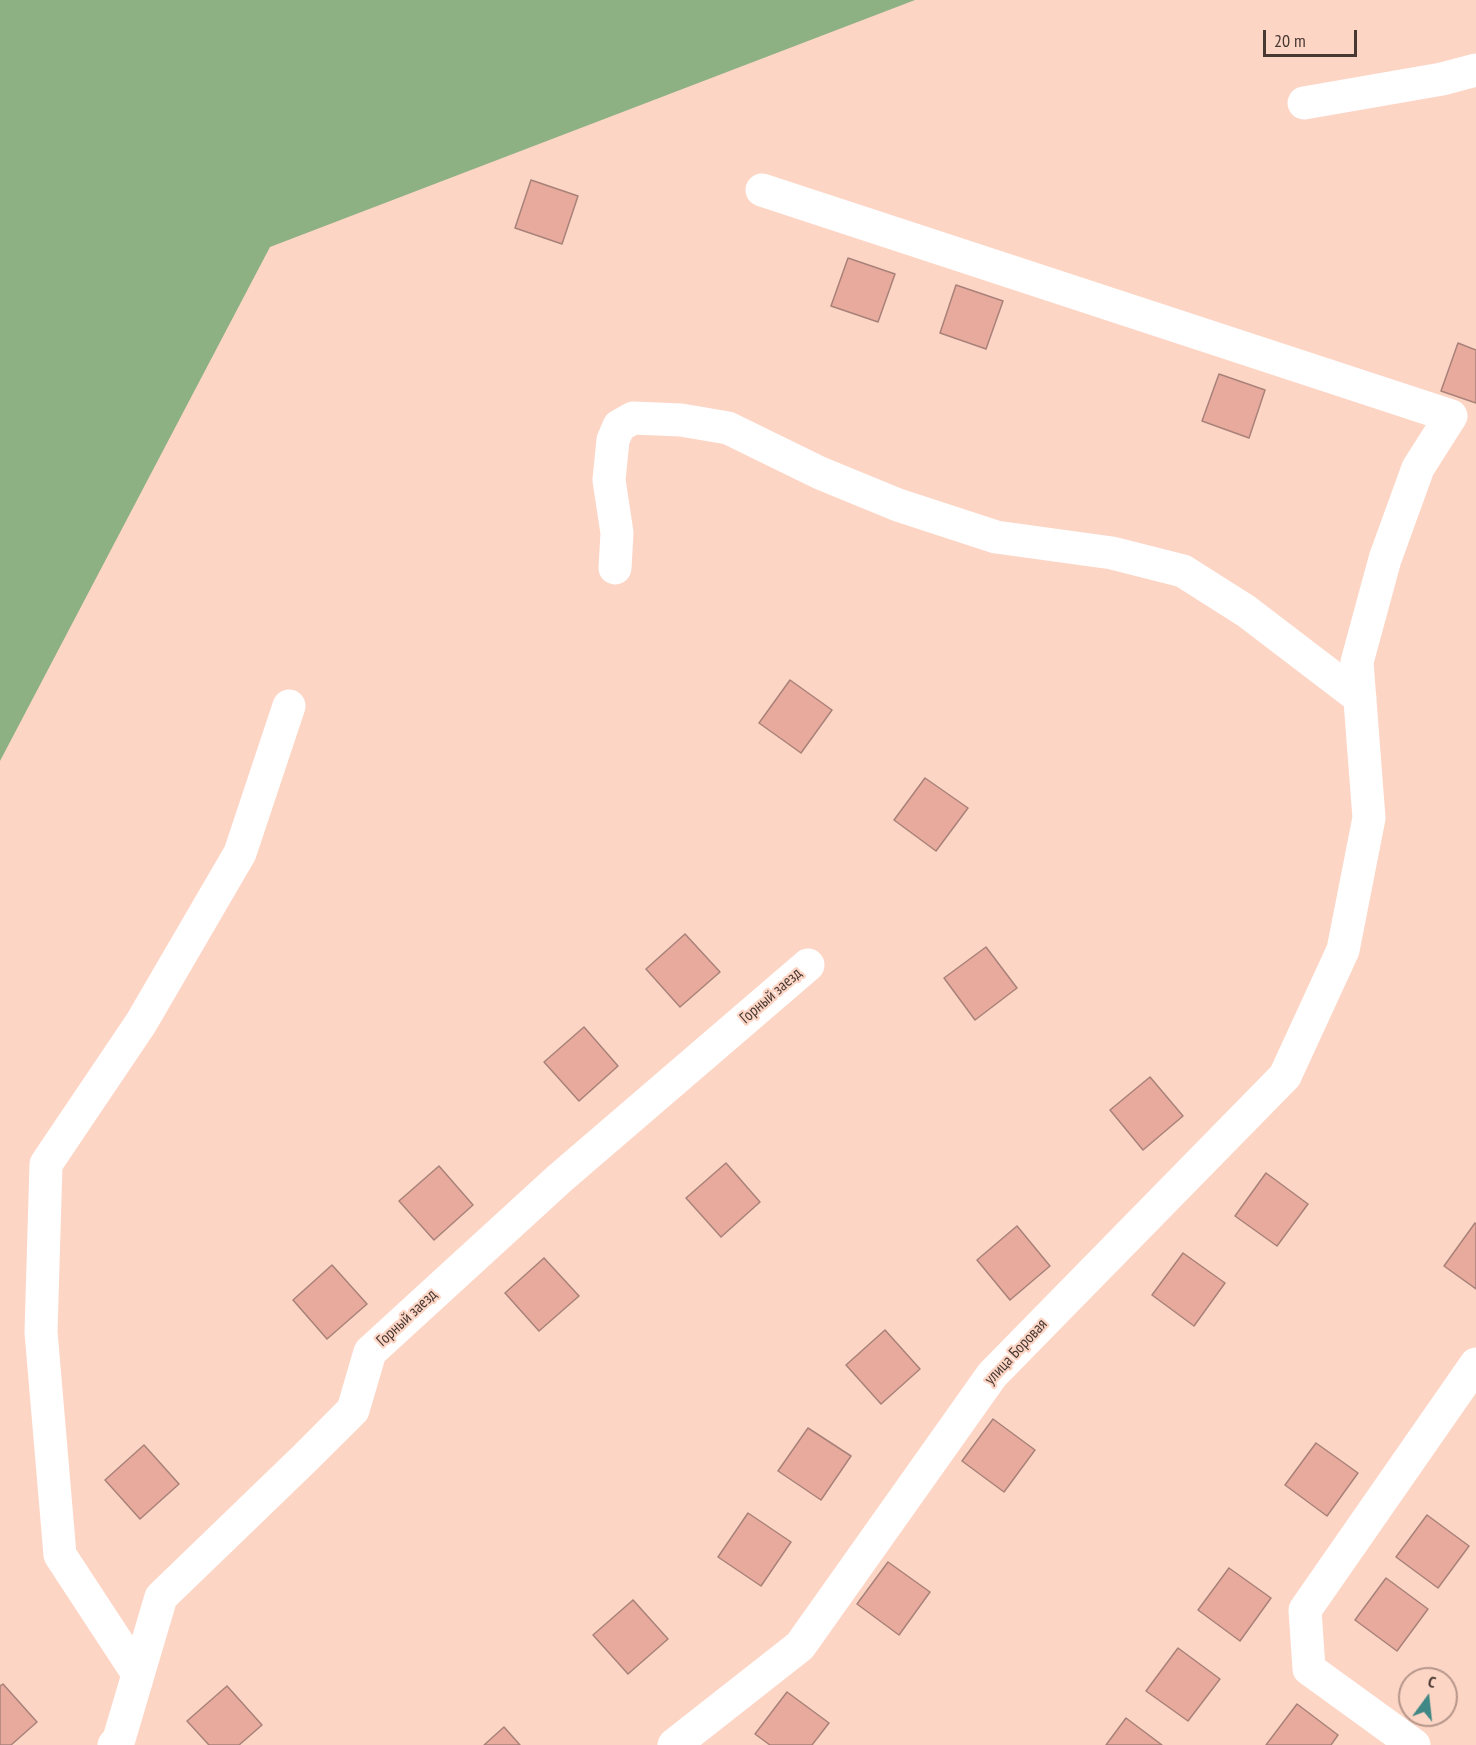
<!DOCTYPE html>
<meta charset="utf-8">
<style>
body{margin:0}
#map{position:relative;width:1476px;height:1745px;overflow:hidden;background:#fdd5c5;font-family:"PT Sans Narrow",sans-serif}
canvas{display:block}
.north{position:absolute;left:1398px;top:1667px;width:60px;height:60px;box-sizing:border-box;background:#fdd5c5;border:2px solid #b5968a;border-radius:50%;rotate:15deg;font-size:16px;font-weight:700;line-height:24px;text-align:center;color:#483832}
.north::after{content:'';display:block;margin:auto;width:21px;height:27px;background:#408886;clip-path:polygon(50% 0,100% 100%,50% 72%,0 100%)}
.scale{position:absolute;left:1263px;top:30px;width:94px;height:27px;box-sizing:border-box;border:3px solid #483832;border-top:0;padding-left:8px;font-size:18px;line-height:21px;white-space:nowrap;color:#483832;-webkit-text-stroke:4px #fdd5c5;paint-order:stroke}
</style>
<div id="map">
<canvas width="1476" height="1745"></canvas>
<div class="north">С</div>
<div class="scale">20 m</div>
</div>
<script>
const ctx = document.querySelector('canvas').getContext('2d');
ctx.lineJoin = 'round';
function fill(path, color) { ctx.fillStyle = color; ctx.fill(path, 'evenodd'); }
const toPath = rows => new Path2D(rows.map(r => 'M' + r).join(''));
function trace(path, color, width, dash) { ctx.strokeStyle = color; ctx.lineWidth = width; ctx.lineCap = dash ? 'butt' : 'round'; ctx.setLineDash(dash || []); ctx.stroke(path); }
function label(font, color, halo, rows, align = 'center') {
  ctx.font = font + ' "PT Sans Narrow",sans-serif'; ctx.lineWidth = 4.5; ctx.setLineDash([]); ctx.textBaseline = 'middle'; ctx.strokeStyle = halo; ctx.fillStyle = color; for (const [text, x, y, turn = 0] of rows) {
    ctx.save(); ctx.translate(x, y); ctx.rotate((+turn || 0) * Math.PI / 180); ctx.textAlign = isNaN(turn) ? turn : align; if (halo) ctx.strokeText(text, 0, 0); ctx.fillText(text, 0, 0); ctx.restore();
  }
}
fill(toPath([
 [0,0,915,0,270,247,0,761]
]), '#8db183');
const building = toPath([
 [531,180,578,196,562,244,515,228,531,180],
 [848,258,895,274,878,322,831,306,848,258],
 [956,285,1003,301,986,349,940,333,956,285],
 [1458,343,1476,350,1476,403,1441,391,1458,343],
 [1219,374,1265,390,1249,438,1202,421,1219,374],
 [790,680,832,710,801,753,759,723,790,680],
 [925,778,968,808,936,851,894,820,925,778],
 [685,934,720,972,680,1007,646,969,685,934],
 [986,947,1017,988,975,1020,944,978,986,947],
 [584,1027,618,1066,579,1101,544,1062,584,1027],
 [1150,1077,1183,1116,1143,1150,1110,1110,1150,1077],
 [726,1163,760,1202,721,1237,686,1198,726,1163],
 [439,1166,473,1205,434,1240,399,1201,439,1166],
 [1266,1173,1308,1204,1277,1246,1235,1216,1266,1173],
 [1475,1223,1476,1224,1476,1289,1444,1266,1475,1223],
 [1017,1226,1050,1266,1010,1300,977,1260,1017,1226],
 [1183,1253,1225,1283,1194,1326,1152,1295,1183,1253],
 [544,1258,579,1296,539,1331,505,1293,544,1258],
 [332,1265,367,1304,327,1339,293,1300,332,1265],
 [885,1330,920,1369,881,1404,846,1365,885,1330],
 [993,1419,1035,1450,1004,1492,962,1461,993,1419],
 [808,1428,851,1456,821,1500,778,1471,808,1428],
 [1316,1443,1358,1473,1327,1516,1285,1485,1316,1443],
 [144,1445,179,1484,140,1519,105,1480,144,1445],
 [748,1513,791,1542,761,1586,718,1557,748,1513],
 [1427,1515,1469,1546,1438,1588,1396,1557,1427,1515],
 [888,1562,930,1592,899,1635,857,1604,888,1562],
 [1229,1568,1271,1598,1240,1641,1198,1610,1229,1568],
 [1386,1578,1428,1609,1397,1651,1355,1620,1386,1578],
 [633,1600,668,1639,628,1674,593,1635,633,1600],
 [1178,1648,1220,1679,1188,1721,1146,1691,1178,1648],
 [3,1684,37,1722,11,1745,0,1745,0,1686,3,1684],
 [227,1686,262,1725,239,1745,209,1745,187,1721,227,1686],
 [787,1692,829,1723,812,1745,770,1745,755,1734,787,1692],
 [1297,1704,1338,1735,1331,1745,1266,1745,1297,1704],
 [1126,1718,1162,1745,1106,1745,1126,1718],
 [504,1727,520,1745,484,1745,504,1727]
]);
fill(building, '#e9aa9e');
trace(building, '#a88279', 1.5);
trace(toPath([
 [1304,103,1442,79,1476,70],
 [615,568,617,533,609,480,613,440,619,426,633,418,681,420,728,428,820,473,898,505,996,537,1112,553,1183,571,1246,611,1360,698],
 [138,1674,60,1555,41,1332,46,1164,141,1023,240,853,289,706],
 [114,1745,119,1739,161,1597,305,1458,353,1410,370,1352,559,1179,808,965],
 [674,1745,800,1646,992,1375,1285,1076,1343,950,1369,818,1357,662,1385,559,1418,468,1451,416,762,190],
 [1414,1745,1309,1669,1305,1610,1476,1364]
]), '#fff', 33);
label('16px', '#483832', '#fdd5c5', [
 ["Горный заезд",771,996,-41],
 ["Горный заезд",407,1318,-43],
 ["улица Боровая",1016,1352,-47]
]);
</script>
